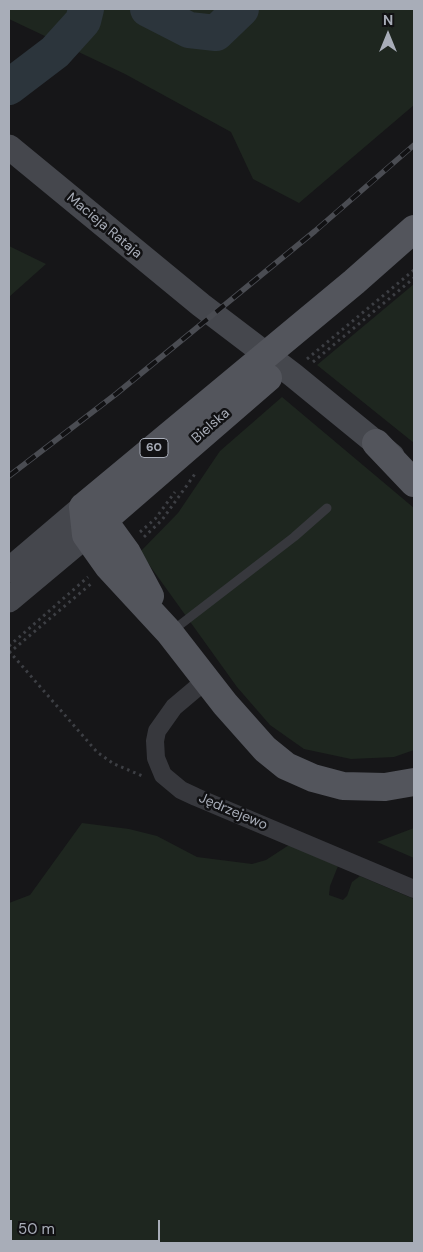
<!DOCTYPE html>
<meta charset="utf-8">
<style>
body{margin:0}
#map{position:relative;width:423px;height:1252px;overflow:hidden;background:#161618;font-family:"DM Sans",sans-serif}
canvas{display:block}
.frame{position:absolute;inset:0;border:10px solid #a8adb8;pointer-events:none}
.north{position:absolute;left:363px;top:10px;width:50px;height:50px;-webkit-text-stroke:4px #111113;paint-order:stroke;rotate:0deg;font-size:14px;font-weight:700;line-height:20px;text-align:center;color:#a8adb8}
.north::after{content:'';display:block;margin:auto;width:18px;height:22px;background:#a8adb8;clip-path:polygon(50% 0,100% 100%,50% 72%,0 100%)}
.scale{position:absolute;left:10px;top:1220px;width:150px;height:22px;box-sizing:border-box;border:2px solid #a8adb8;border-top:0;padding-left:6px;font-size:15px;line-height:18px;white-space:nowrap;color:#a8adb8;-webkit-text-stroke:4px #111113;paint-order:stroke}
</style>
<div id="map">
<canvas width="423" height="1252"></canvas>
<div class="frame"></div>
<div class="north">N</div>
<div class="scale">50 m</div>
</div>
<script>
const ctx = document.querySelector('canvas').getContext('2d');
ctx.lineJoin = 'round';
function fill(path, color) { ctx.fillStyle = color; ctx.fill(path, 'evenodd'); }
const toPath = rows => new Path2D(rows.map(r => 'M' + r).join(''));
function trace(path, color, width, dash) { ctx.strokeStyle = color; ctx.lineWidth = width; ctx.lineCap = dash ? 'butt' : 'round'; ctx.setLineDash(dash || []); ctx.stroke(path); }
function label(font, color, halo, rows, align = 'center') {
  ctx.font = font + ' "DM Sans",sans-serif'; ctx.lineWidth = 5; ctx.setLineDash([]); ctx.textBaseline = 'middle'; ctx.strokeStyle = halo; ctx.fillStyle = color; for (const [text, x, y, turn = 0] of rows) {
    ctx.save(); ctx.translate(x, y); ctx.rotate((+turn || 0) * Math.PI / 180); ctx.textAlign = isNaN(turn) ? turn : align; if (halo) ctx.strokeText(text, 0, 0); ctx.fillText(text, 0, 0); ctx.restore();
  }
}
fill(toPath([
 [9,9,414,9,414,105,299,203,253,179,231,132,125,74,9,19],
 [9,246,46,264,9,297],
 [414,284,414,443,317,365],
 [282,397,414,508,414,750,394,757,351,759,304,749,270,725,237,687,140,552,178,513,220,451],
 [82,823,129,829,157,836,197,857,252,864,266,860,289,845,338,866,330,886,329,895,343,900,347,896,352,882,360,876,414,899,414,1243,9,1243,9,903,30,895],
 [414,828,414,858,377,842]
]), '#1e261f');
trace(toPath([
 [148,9,189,30,216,33,241,9],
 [9,87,55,52,83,21,86,9]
]), '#2c353c', 36);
trace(toPath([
 [307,359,414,270],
 [313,362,414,278],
 [140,532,155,519,175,492],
 [144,537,162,520,195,474],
 [9,646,88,577],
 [9,651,97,752,114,764,145,777],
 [9,653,92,583]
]), '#3d3f44', 3, [2.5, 4]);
trace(toPath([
 [172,631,294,537,327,508]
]), '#37383d', 9);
trace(toPath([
 [206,680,174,707,157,731,155,741,156,758,163,775,181,790,196,797,414,889]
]), '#37383d', 18);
trace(toPath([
 [9,147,201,305,293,375,392,456],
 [9,570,83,507],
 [9,600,101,523]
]), '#45474d', 25);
trace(toPath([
 [376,443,414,483],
 [83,507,86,535,108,566,169,632,225,704,265,749,286,766,313,778,343,786,385,787,414,782],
 [83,507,354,282,414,229],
 [88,510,106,524,127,553,150,596],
 [104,520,268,378]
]), '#53555c', 28);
const rail = toPath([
 [9,476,116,394,315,231,414,145]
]);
trace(rail, '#4a4c52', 5.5);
trace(rail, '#111113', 4, [11]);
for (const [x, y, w] of [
 [154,448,28]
]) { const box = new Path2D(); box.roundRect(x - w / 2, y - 9.5, w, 19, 4); ctx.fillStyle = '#111113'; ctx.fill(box); trace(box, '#a8adb8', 1); }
label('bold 12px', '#a8adb8', null, [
 ["60",154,448]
]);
label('14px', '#a8adb8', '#111113', [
 ["Macieja Rataja",104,226,40],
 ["Bielska",211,426,-41],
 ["Jędrzejewo",233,812,23]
]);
</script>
